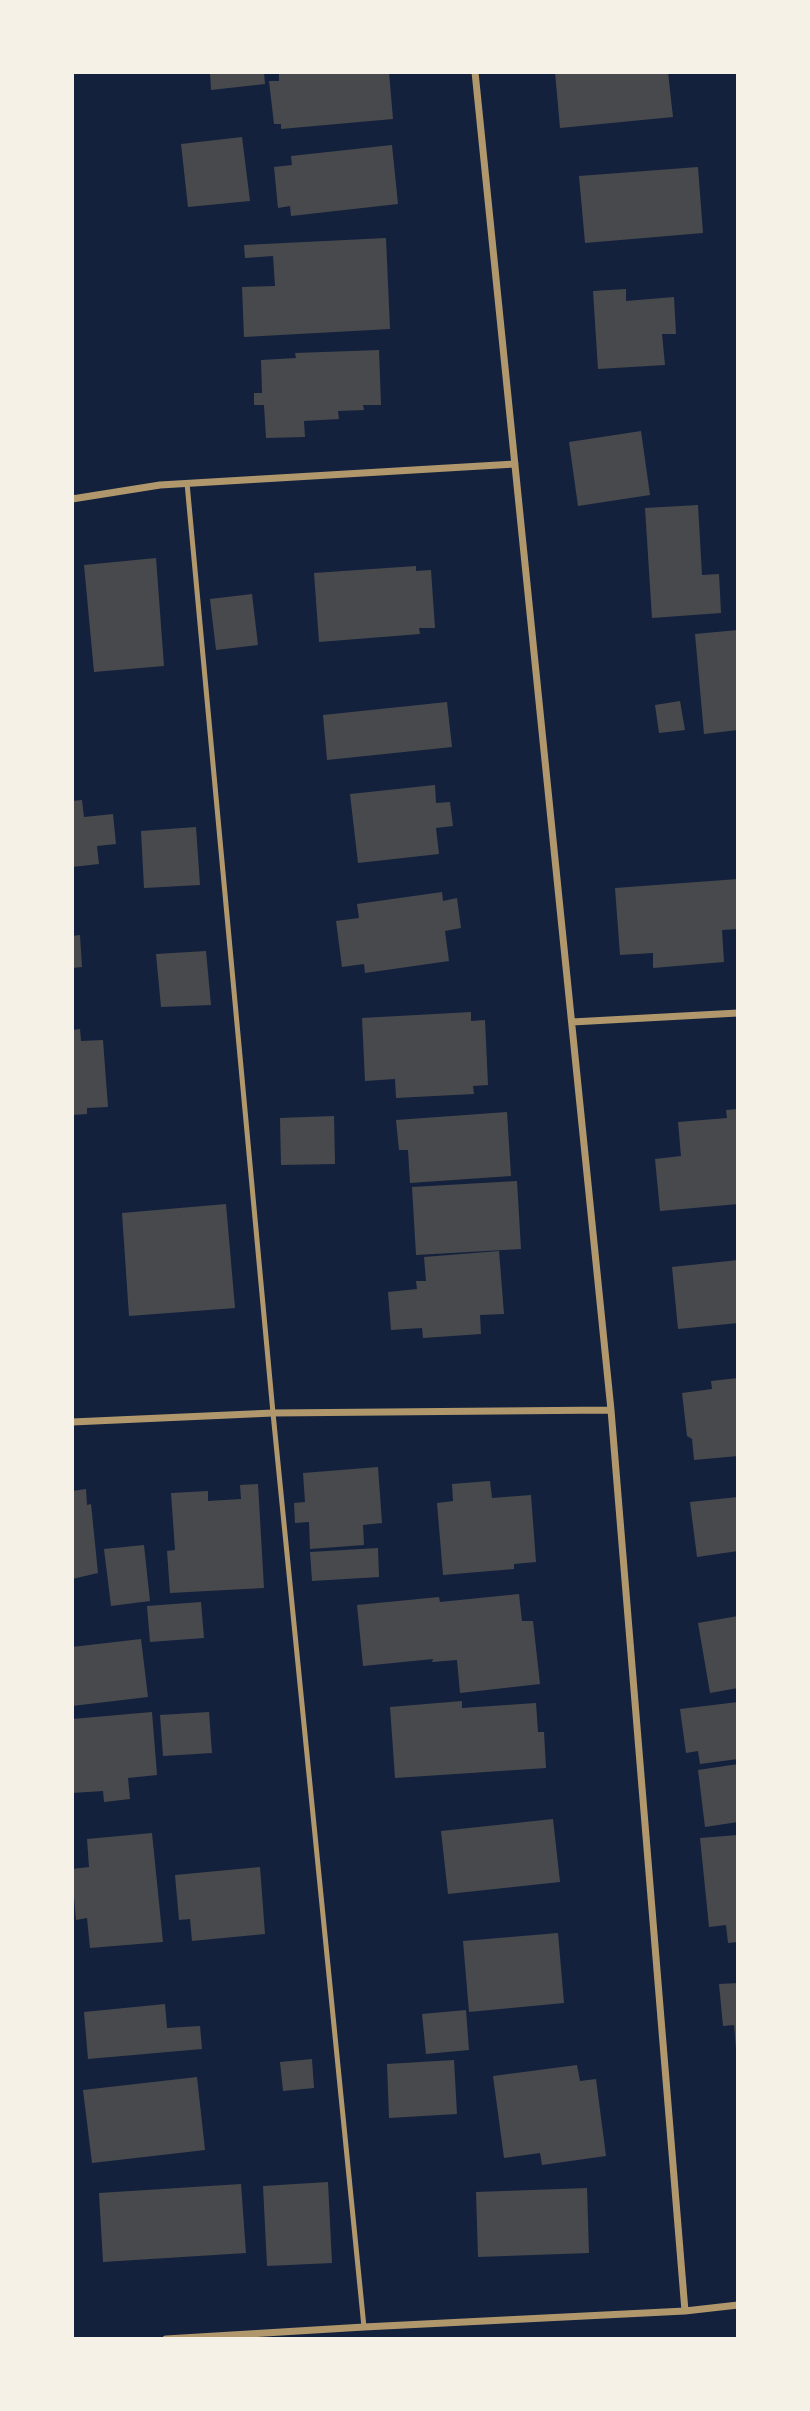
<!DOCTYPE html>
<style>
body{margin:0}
#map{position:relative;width:810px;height:2411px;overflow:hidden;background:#14213d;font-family:"Sofia Sans Condensed",sans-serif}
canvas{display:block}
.frame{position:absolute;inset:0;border:74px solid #f6f1e7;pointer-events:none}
</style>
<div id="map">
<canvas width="810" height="2411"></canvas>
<div class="frame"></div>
</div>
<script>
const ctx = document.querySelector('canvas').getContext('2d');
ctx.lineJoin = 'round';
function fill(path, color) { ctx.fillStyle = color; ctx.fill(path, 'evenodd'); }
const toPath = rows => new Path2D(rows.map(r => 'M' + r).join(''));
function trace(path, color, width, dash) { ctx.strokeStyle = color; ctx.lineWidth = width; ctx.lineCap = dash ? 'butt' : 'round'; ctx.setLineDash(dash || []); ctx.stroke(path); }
fill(toPath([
 [210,72,264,72,265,84,211,90],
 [279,72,389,72,393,119,281,129,281,124,274,124,269,81,279,81],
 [555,72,668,72,673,117,560,128],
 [242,137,250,201,188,207,181,144],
 [392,145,398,204,291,216,290,206,278,208,274,167,292,165,291,156],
 [698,167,703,233,585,243,579,176],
 [386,238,390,329,244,337,242,287,275,286,273,256,245,258,244,245],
 [626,289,626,301,674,297,676,334,662,334,665,365,598,369,593,291],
 [379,350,381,405,363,405,364,410,338,411,339,419,304,421,305,437,266,438,264,405,254,405,254,393,262,393,261,360,296,358,295,353],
 [641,431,650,495,578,506,569,442],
 [698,505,702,575,719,574,721,613,652,618,645,508],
 [156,558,164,666,94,672,84,565],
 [416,566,416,571,431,570,435,628,419,628,420,634,319,642,314,573],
 [252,594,258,645,216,650,210,599],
 [738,630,738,730,704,734,695,634],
 [680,701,685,730,659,733,655,705],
 [447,702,452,747,327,760,323,715],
 [435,785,436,803,450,802,453,826,436,828,439,854,358,863,350,794],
 [82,800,84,817,113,814,116,844,97,846,99,864,72,867,72,801],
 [196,827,200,885,144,888,141,831],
 [738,879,738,929,722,930,724,962,653,968,653,953,620,955,615,888],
 [442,892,443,901,457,898,461,928,445,931,449,961,365,973,364,964,342,967,336,921,359,918,357,904],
 [80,935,82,967,72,968,72,936],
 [206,951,211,1005,161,1007,156,954],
 [471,1012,471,1021,485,1020,488,1085,473,1086,474,1094,396,1098,395,1079,365,1081,362,1018],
 [80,1029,81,1041,103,1040,108,1107,87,1108,87,1114,72,1115,72,1030],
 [738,1109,738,1204,660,1211,655,1159,681,1156,678,1122,727,1118,726,1110],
 [507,1112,511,1176,410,1183,408,1150,399,1150,396,1120],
 [334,1116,335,1164,281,1165,280,1118],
 [517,1181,521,1249,416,1255,412,1187],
 [226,1204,235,1308,129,1316,122,1213],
 [499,1251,504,1314,480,1315,481,1334,423,1338,422,1328,391,1330,388,1292,417,1289,416,1281,426,1281,424,1257],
 [738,1260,738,1323,678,1329,672,1267],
 [738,1378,738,1456,694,1460,692,1439,687,1436,682,1393,712,1389,711,1381],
 [378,1467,382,1523,363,1525,364,1545,310,1549,309,1522,295,1523,294,1503,305,1502,303,1473],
 [490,1481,492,1498,531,1495,536,1562,514,1564,514,1569,443,1575,437,1503,453,1501,452,1484],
 [258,1484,264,1588,170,1593,167,1551,175,1550,171,1493,208,1491,208,1501,241,1499,240,1485],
 [86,1489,87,1505,91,1504,98,1573,72,1579,72,1491],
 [738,1497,738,1551,697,1557,690,1502],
 [144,1545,150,1601,111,1606,104,1549],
 [378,1548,379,1577,312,1581,310,1552],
 [519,1594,522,1621,533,1621,540,1684,460,1693,457,1660,432,1662,433,1659,363,1666,357,1605,439,1597,440,1602],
 [201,1602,204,1638,150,1642,147,1606],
 [738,1616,738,1688,710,1693,698,1623],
 [141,1639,148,1697,72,1706,72,1647],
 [462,1701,462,1708,536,1703,538,1732,544,1732,546,1768,395,1778,390,1707],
 [738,1702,738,1759,700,1764,698,1751,686,1753,680,1709],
 [152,1712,157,1775,128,1778,130,1799,104,1802,103,1791,72,1793,72,1719],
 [209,1712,212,1753,163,1756,160,1715],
 [738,1764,738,1822,705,1827,698,1770],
 [553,1819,560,1882,448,1894,441,1831],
 [152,1833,163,1942,90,1948,87,1918,76,1920,72,1874,72,1869,89,1867,87,1839],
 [738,1835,738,1942,728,1943,726,1925,709,1927,700,1838],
 [260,1867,265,1934,192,1941,190,1919,179,1920,175,1875],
 [558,1933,564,2003,469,2012,463,1941],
 [738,1983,738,2049,736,2049,734,2025,723,2026,719,1984],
 [165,2004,167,2028,200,2026,202,2049,88,2059,84,2012],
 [466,2010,469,2050,426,2054,422,2014],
 [312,2059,314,2088,283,2091,280,2062],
 [454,2060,457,2114,389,2118,387,2064],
 [577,2065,580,2081,596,2079,606,2156,542,2165,540,2153,504,2158,493,2076],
 [197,2077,205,2150,92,2163,83,2090],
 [328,2182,332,2263,267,2266,263,2186],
 [241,2184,246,2253,103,2262,99,2193],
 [587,2188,589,2253,478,2257,476,2192]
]), '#48494c');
trace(toPath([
 [187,483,273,1413,364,2327]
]), '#b1986c', 5);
trace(toPath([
 [475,72,611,1410,685,2311],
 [72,499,160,485,515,464],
 [572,1022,738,1013],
 [72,1422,273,1413,611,1410],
 [166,2339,364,2327,685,2311,738,2305]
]), '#b1986c', 7);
</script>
